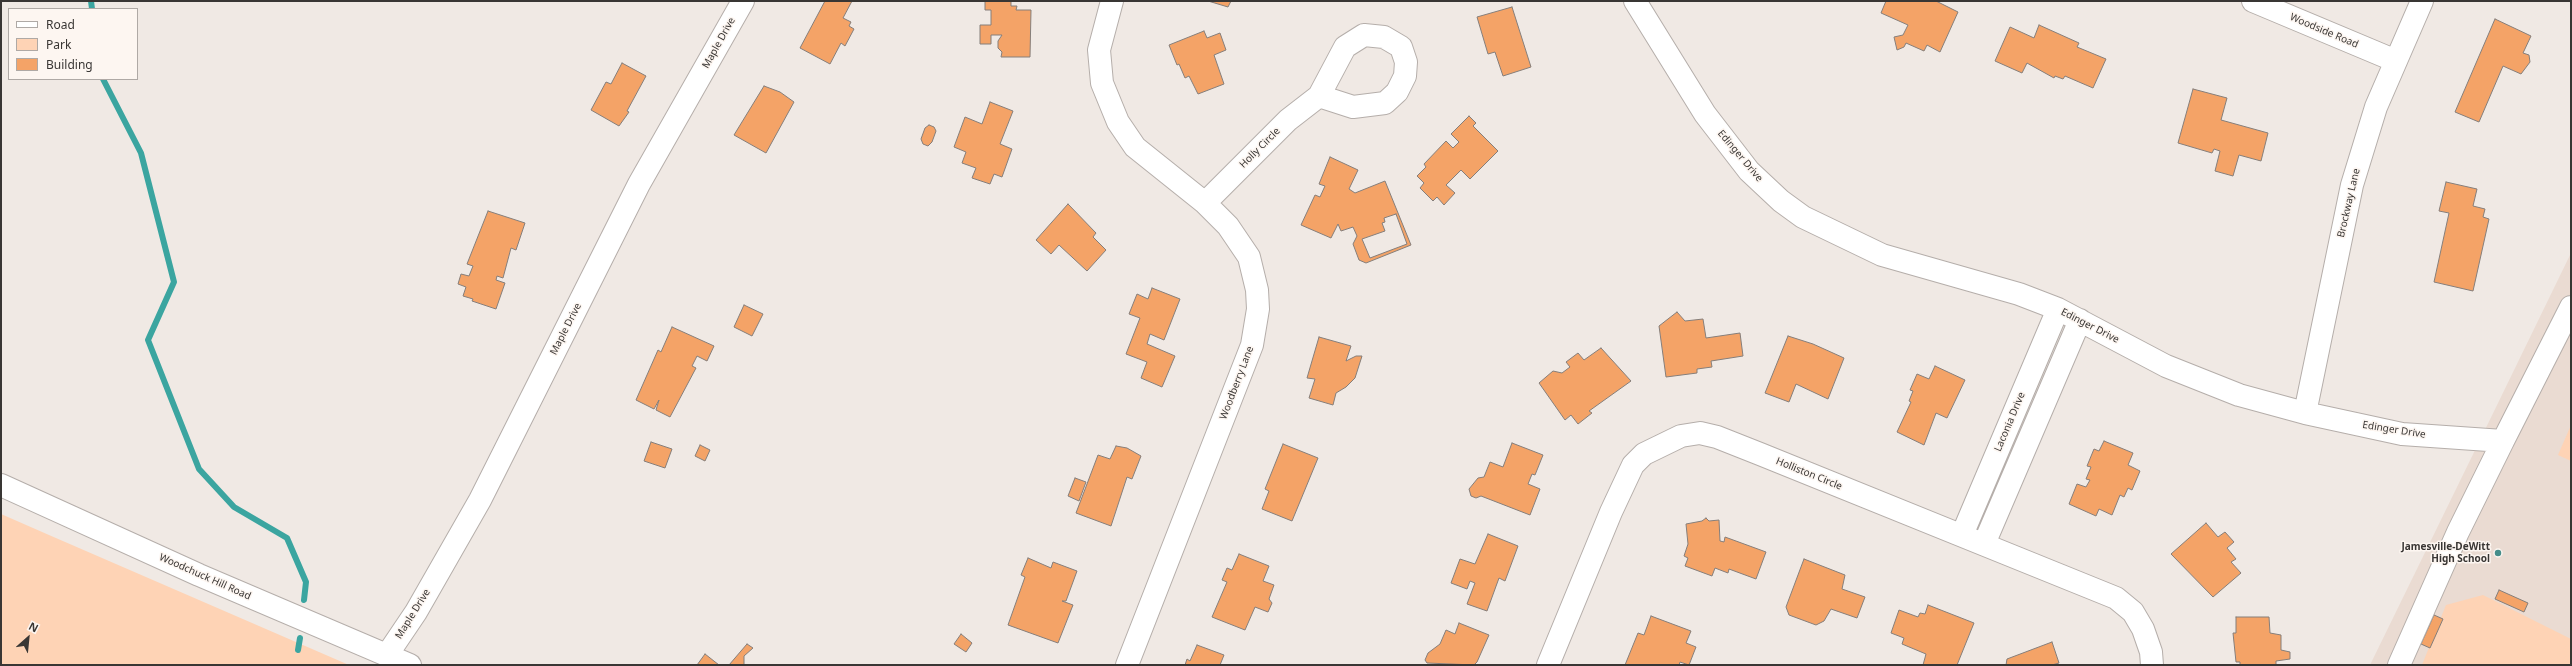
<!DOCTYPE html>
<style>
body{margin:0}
#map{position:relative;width:2572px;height:666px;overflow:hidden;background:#f0e9e4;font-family:"Noto Sans",sans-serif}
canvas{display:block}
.frame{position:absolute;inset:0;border:2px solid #393634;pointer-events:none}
.legend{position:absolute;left:8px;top:8px;width:130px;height:72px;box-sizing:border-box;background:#fdf6f1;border:1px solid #afa9a5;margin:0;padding:5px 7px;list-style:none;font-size:12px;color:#393634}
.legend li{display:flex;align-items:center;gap:8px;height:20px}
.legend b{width:20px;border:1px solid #afa9a5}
.north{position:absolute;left:8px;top:618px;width:40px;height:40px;-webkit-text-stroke:3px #fdf6f1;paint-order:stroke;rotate:27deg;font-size:11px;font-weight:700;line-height:16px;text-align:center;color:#393634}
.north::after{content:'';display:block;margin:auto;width:14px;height:18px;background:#393634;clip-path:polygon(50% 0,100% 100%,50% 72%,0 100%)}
</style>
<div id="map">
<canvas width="2572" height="666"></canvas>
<div class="frame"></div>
<ul class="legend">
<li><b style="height:5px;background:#fff"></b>Road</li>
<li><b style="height:11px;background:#fed3b5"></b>Park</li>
<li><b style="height:11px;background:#f4a367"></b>Building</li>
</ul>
<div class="north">N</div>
</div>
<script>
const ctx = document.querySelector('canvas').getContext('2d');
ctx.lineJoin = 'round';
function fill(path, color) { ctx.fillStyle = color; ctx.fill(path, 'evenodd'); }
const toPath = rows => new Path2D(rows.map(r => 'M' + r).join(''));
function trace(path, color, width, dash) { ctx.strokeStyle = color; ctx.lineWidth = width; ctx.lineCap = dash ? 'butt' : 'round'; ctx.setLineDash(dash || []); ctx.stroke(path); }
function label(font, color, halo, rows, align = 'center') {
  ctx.font = font + ' "Noto Sans",sans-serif'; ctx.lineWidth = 3; ctx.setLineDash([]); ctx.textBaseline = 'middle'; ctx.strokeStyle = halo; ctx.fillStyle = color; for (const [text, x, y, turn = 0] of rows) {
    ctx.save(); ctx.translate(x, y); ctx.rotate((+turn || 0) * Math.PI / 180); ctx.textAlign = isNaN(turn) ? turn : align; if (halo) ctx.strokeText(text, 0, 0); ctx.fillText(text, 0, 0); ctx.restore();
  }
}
fill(toPath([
 [2571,253,2571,665,2370,665,2480,440]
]), '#eadbd2');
fill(toPath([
 [2571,425,2571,461,2558,455],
 [1,514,49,535,349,665,1,665],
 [2483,595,2571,639,2571,665,2422,665,2446,605]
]), '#fed3b5');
trace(toPath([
 [91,1,92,9],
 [103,79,141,153,174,282,148,340,199,469,234,507,287,538,306,582,304,600],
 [298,650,300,638]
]), '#3ba5a0', 6);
const building = toPath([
 [825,1,852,1,843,18,851,22,849,26,854,29,845,46,841,43,830,64,800,48,825,1],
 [985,1,1011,1,1011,6,1017,6,1016,10,1031,10,1030,57,1001,57,1002,52,998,48,998,41,1002,35,991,35,991,44,980,44,980,25,991,25,991,10,985,10,985,1],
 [1208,1,1231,1,1228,7,1208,1],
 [1886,1,1936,1,1958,12,1940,52,1927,45,1924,51,1906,43,1904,47,1897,50,1894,37,1903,35,1908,25,1881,13,1886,1],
 [1512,7,1531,67,1503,76,1495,52,1488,54,1477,17,1512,7],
 [2495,19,2531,36,2523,53,2529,55,2530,62,2521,74,2503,66,2479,122,2455,112,2495,19],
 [2039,25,2079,43,2077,47,2106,59,2093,88,2065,76,2063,79,2055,76,2054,78,2027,63,2022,73,1995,61,2010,27,2034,38,2039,25],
 [1204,31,1207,38,1220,33,1226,50,1214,55,1224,84,1198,94,1189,76,1185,78,1179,64,1177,65,1169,45,1204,31],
 [622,63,646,76,627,111,629,112,619,126,591,110,606,82,611,84,622,63],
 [764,86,780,92,794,102,766,153,734,135,764,86],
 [2193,89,2227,98,2221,120,2268,133,2261,161,2239,155,2233,176,2215,171,2220,151,2214,149,2212,153,2178,143,2193,89],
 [990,102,1013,111,1000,144,1012,149,1002,177,994,174,990,184,972,178,976,168,962,163,966,152,954,147,965,117,982,124,990,102],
 [1469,116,1476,123,1473,126,1498,151,1470,179,1461,170,1446,185,1455,193,1444,205,1437,197,1433,201,1420,188,1424,183,1417,176,1426,167,1424,164,1446,141,1453,148,1459,142,1451,134,1469,116],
 [929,125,934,127,936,131,932,142,928,146,923,144,921,139,925,128,929,125],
 [1330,157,1358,170,1349,189,1355,193,1385,181,1411,245,1366,263,1359,260,1353,244,1357,236,1353,227,1341,231,1338,224,1331,238,1301,225,1315,195,1320,197,1325,186,1319,184,1330,157],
 [1396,214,1407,244,1370,258,1362,239,1385,231,1382,223,1385,222,1384,218,1396,214],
 [2446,182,2477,189,2473,206,2485,209,2483,217,2489,219,2473,291,2434,282,2449,213,2439,211,2446,182],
 [1068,204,1096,233,1093,237,1106,250,1087,271,1059,245,1051,254,1036,240,1068,204],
 [488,211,525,223,516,250,511,248,503,278,497,276,496,280,505,283,496,309,472,301,473,299,463,296,466,287,458,284,461,274,469,276,473,266,467,264,488,211],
 [1152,288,1180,299,1164,340,1150,334,1147,344,1175,356,1162,387,1141,378,1147,362,1126,354,1140,318,1129,314,1137,294,1148,299,1152,288],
 [744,305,763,314,752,336,734,327,744,305],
 [1677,312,1685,321,1703,319,1706,338,1740,333,1743,356,1711,361,1712,367,1697,369,1697,373,1666,377,1659,326,1677,312],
 [672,327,714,346,707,361,697,356,692,366,696,368,670,417,656,410,659,400,654,409,636,400,658,350,661,352,672,327],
 [1788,336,1813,344,1844,358,1828,399,1796,384,1789,402,1765,393,1788,336],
 [1319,337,1351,346,1346,361,1356,356,1362,356,1355,378,1346,387,1336,393,1333,405,1309,398,1315,379,1307,378,1319,337],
 [1601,348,1631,381,1589,411,1592,413,1578,424,1571,415,1565,420,1539,383,1553,371,1562,373,1570,367,1566,362,1578,353,1584,360,1601,348],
 [1935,366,1965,380,1947,418,1936,413,1924,445,1897,432,1911,402,1909,401,1913,391,1910,390,1917,374,1929,379,1935,366],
 [2104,441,2133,453,2128,465,2140,471,2132,490,2128,488,2124,497,2120,495,2112,515,2099,509,2096,516,2069,504,2077,484,2086,487,2090,480,2086,479,2091,467,2087,466,2094,449,2099,451,2104,441],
 [651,442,672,449,665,468,644,461,651,442],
 [1512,443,1543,455,1535,475,1532,474,1528,484,1540,489,1530,515,1481,496,1476,498,1471,496,1469,489,1478,478,1484,477,1490,462,1503,467,1512,443],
 [1283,444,1318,458,1292,521,1262,509,1269,491,1265,489,1283,444],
 [700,445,710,450,705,461,695,456,700,445],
 [1116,446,1127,448,1141,456,1132,479,1127,477,1111,526,1076,513,1098,455,1110,459,1116,446],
 [1075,478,1086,482,1079,501,1068,496,1075,478],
 [1706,518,1709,521,1719,520,1720,541,1724,542,1725,537,1766,552,1756,579,1729,569,1728,573,1715,568,1712,576,1685,566,1688,558,1684,556,1688,544,1686,524,1702,521,1706,518],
 [2206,523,2218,537,2225,532,2234,542,2227,548,2236,559,2231,562,2241,573,2213,597,2171,554,2206,523],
 [1488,534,1518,546,1505,581,1499,578,1487,611,1467,604,1475,583,1470,581,1467,589,1451,583,1460,559,1475,564,1488,534],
 [1239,554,1269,566,1263,581,1274,585,1269,599,1272,603,1268,612,1255,607,1245,630,1212,617,1227,582,1222,580,1227,568,1232,570,1239,554],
 [1028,558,1051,568,1053,562,1077,571,1066,601,1062,601,1073,605,1058,643,1008,625,1025,577,1021,575,1028,558],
 [1804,559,1845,575,1842,589,1865,597,1857,618,1831,609,1824,621,1816,625,1789,615,1786,607,1804,559],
 [2499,590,2528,603,2524,612,2495,599,2499,590],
 [1928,605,1974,623,1957,665,1923,665,1926,654,1902,644,1904,638,1891,633,1899,610,1918,617,1920,613,1925,614,1928,605],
 [2434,615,2443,619,2430,648,2421,644,2434,615],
 [1651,616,1691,631,1686,643,1696,647,1689,665,1680,662,1679,665,1625,665,1638,633,1644,635,1651,616],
 [2236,617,2269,617,2270,633,2281,635,2281,650,2290,652,2290,659,2276,661,2276,665,2240,665,2240,662,2236,662,2233,633,2236,633,2236,617],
 [1459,623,1489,635,1477,662,1474,665,1427,663,1425,660,1428,653,1440,644,1446,630,1455,634,1459,623],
 [961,634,972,643,966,652,954,644,961,634],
 [2052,642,2059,663,2052,665,2006,665,2007,659,2052,642],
 [747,644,753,648,744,656,744,665,729,665,747,644],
 [1197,645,1224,655,1220,665,1185,665,1187,659,1190,661,1197,645],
 [705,654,719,665,697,665,705,654]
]);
fill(building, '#f4a367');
trace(building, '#857e7a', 1);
const minor = toPath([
 [1112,1,1099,50,1102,83,1118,122,1135,147,1205,203,1228,226,1249,257,1257,290,1258,309,1252,345,1127,665],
 [1635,1,1705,114,1749,171,1781,201,1803,217,1882,255,2019,294,2058,309,2166,366,2239,395,2305,413,2402,434,2503,441,2571,307],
 [2253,1,2396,61],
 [1364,35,1384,37,1401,47,1406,62,1405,76,1397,92,1385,103,1353,107,1319,96,1345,47,1364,35],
 [1205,203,1288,120,1319,96],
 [2305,413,2352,185,2376,107,2422,1],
 [1,485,199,575,410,665],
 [1962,535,2058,309],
 [1984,544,2080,320],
 [387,655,416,612,480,500,639,184,743,1],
 [1548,665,1611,512,1633,465,1644,454,1681,436,1700,433,1717,437,1760,454,2116,598,2133,612,2143,629,2151,652,2152,665],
 [2399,665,2458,532,2503,441]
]);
trace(minor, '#b5aeaa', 24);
trace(minor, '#fff', 22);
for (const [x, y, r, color] of [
 [2498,553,4,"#458d8a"]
]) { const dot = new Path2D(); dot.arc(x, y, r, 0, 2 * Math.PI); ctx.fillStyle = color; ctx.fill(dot); trace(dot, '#fdf6f1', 1.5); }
label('10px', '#393634', '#fdf6f1', [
 ["Woodside Road",2324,31,23],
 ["Maple Drive",719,43,-61],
 ["Holly Circle",1260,148,-45],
 ["Edinger Drive",1740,156,50],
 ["Brockway Lane",2349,203,-77],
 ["Edinger Drive",2090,326,27],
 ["Maple Drive",566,329,-63],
 ["Woodberry Lane",1237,383,-69],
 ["Laconia Drive",2010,422,-67],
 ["Edinger Drive",2394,430,9],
 ["Holliston Circle",1809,474,22],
 ["Woodchuck Hill Road",205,577,24],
 ["Maple Drive",413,614,-58]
]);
label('bold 10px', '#393634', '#fdf6f1', [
 ["Jamesville-DeWitt",2490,547],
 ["High School",2490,559]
], 'right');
</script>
